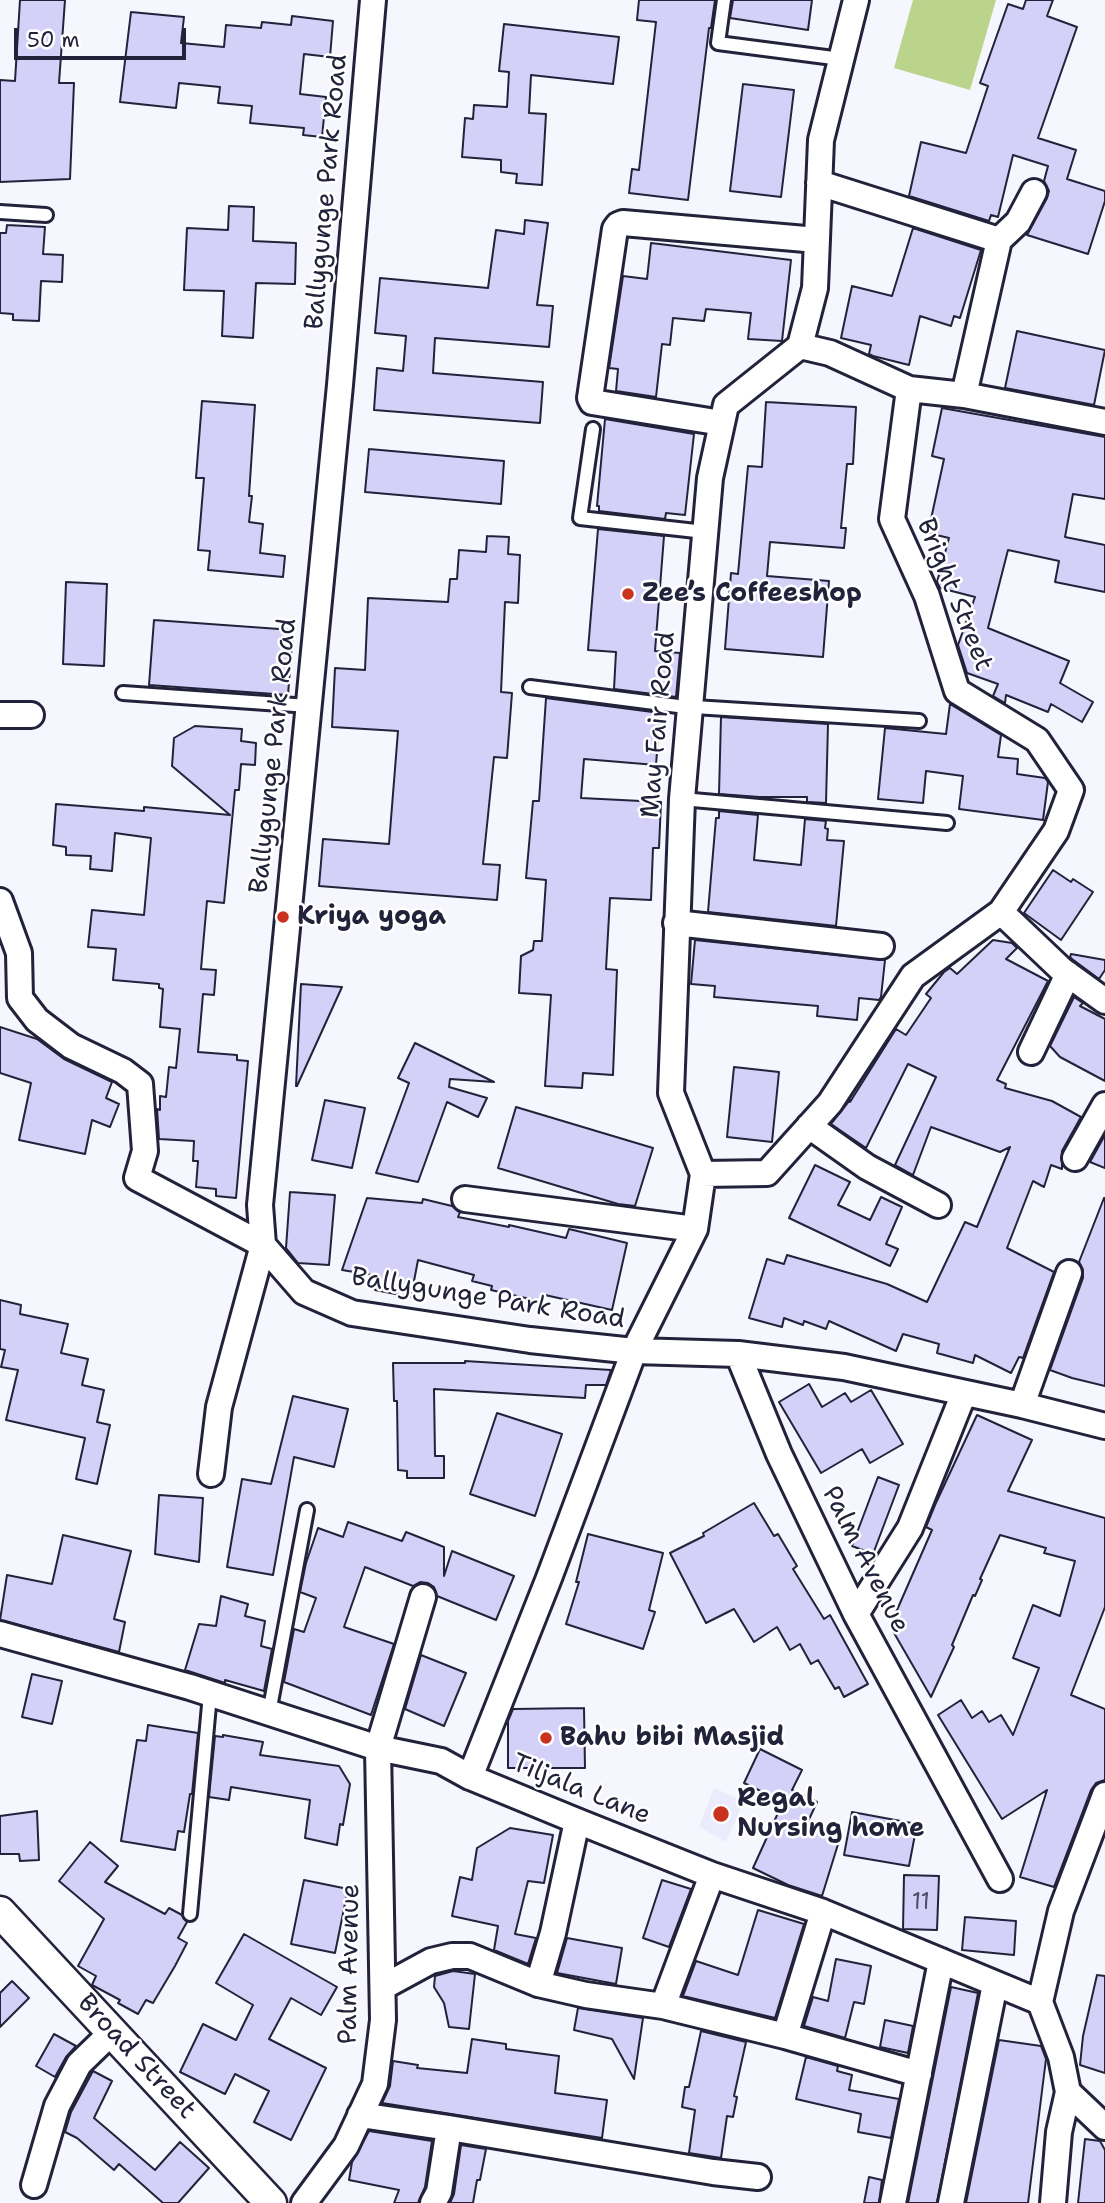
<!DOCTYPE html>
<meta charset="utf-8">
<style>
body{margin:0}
#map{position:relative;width:1105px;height:2203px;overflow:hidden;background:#f6f6fe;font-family:"Shantell Sans",sans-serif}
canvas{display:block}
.scale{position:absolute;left:14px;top:28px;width:172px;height:32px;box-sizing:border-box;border:4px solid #22223b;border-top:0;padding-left:9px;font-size:21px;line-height:24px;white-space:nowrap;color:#22223b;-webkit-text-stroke:5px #fff;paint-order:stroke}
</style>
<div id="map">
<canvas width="1105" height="2203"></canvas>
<div class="scale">50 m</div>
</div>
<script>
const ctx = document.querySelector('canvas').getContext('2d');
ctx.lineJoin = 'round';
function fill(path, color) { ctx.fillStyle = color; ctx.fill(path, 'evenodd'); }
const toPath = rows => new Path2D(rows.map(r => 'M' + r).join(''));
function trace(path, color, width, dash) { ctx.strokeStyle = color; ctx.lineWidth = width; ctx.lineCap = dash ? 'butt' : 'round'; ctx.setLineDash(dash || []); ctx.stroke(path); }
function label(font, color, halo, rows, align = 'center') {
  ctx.font = font + ' "Shantell Sans",sans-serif'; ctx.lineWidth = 5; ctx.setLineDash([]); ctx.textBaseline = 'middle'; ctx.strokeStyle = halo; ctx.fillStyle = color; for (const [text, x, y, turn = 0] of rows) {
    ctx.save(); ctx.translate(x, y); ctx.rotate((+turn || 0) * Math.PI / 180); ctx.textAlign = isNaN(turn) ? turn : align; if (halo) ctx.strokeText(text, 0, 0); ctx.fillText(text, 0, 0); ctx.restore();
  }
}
fill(toPath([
 [714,1788,744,1801,726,1842,699,1827]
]), '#ecebfc');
fill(toPath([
 [913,0,996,0,970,90,894,68]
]), '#bbd48b');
const building = toPath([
 [20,0,65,0,59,83,74,83,70,179,0,182,0,80,15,81,20,0],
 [639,0,715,0,711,28,709,28,688,200,629,193,632,169,639,170,656,22,637,20,639,0],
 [733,0,812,0,808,30,730,18,733,0],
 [1026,0,1053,0,1047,16,1077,27,1038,138,1076,150,1067,179,1105,191,1105,201,1088,254,1027,235,1047,198,1049,191,1044,181,1048,166,1013,155,998,217,991,215,989,221,909,196,921,142,966,153,988,86,980,83,1008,4,1023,9,1026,0],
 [131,12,184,17,181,43,224,47,226,25,261,28,262,22,291,25,292,16,333,21,330,57,304,54,300,94,326,97,322,137,303,135,304,128,250,123,252,106,218,103,220,87,179,83,176,108,120,102,131,12],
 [504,24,619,37,613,84,531,75,529,113,546,114,542,185,516,183,517,174,501,172,501,160,462,157,465,118,473,119,474,105,507,107,509,72,499,71,504,24],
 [743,84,794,90,781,197,730,191,743,84],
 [229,206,254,207,253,241,296,243,295,284,256,283,253,338,222,336,224,291,184,290,187,228,228,230,229,206],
 [525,220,548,223,537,305,553,306,549,347,435,338,433,373,543,382,540,423,374,410,377,368,403,371,406,336,375,333,380,278,488,288,496,230,524,234,525,220],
 [7,225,45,227,43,254,63,255,62,282,41,281,39,321,13,320,13,314,0,313,0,233,6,233,7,225],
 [913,228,981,250,960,318,954,316,951,326,920,316,909,365,873,356,869,354,871,345,841,338,852,286,892,296,913,228],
 [651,243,791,260,782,341,748,339,751,313,706,309,704,321,673,318,670,345,662,344,656,397,616,391,618,369,609,368,623,276,647,279,651,243],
 [1017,331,1105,350,1094,405,1005,388,1017,331],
 [202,401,255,405,249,496,252,496,249,522,263,524,260,553,285,556,283,577,208,570,210,551,198,550,204,478,196,478,202,401],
 [766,402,856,407,853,464,847,464,841,528,846,528,844,548,770,542,767,576,829,581,823,657,725,649,731,573,738,574,748,466,762,467,766,402],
 [942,408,1105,437,1105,499,1073,494,1065,537,1105,545,1105,592,1055,582,1059,561,1008,550,988,628,1069,661,1060,683,1093,702,1082,722,1051,704,1048,712,1006,695,1005,703,993,696,998,684,967,673,958,645,975,597,940,588,937,582,949,538,928,533,944,459,932,456,942,408],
 [605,419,694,434,685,515,666,513,665,519,599,511,599,506,597,506,605,419],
 [369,449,504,461,501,504,365,492,369,449],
 [598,529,664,536,655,651,680,653,676,697,614,689,616,652,588,650,598,529],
 [487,536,509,537,508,554,520,555,518,603,505,602,501,692,512,693,507,758,494,757,483,864,500,865,497,900,319,886,323,839,389,844,398,731,332,727,335,668,365,670,368,598,448,602,450,579,457,579,459,550,486,552,487,536],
 [66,582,107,584,104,666,63,664,66,582],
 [154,620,293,630,288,695,149,685,154,620],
 [546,698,660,713,656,765,584,759,581,798,661,802,659,848,653,848,651,900,610,898,606,969,617,970,613,1075,583,1073,582,1088,545,1086,551,995,519,993,521,956,533,950,534,941,542,941,546,880,526,878,533,801,539,801,546,698],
 [950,704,1001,735,998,757,1018,759,1017,774,1045,778,1048,782,1043,820,959,809,963,776,926,771,923,803,878,799,885,728,946,734,950,704],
 [721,717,828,724,826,803,807,802,807,797,759,797,719,794,721,717],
 [195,726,242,729,241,741,256,743,255,765,241,764,239,790,235,790,224,903,207,901,201,969,216,970,214,995,203,994,198,1052,237,1055,237,1060,248,1061,236,1198,216,1196,216,1189,196,1187,198,1161,193,1161,194,1141,159,1139,157,1109,160,1110,160,1096,166,1097,169,1067,176,1068,180,1029,160,1027,163,989,159,988,159,984,113,980,116,949,88,947,92,910,144,915,151,838,115,833,112,871,90,869,91,856,66,855,66,847,53,845,56,804,144,811,144,807,230,815,172,766,174,738,195,726],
 [719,811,758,815,754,860,801,865,805,819,826,821,825,828,828,829,827,840,844,841,836,926,708,912,716,818,719,818,719,811],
 [1053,870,1071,882,1073,879,1093,892,1061,940,1024,913,1053,870],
 [695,940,885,960,881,997,879,1000,859,998,857,1020,817,1016,818,1006,714,997,715,986,691,984,695,940],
 [993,940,1012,943,1017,948,1006,959,1048,981,997,1080,1006,1084,1005,1088,1052,1101,1081,1117,1062,1151,1062,1169,1051,1165,1044,1187,1033,1181,1007,1248,1054,1272,1023,1358,1019,1357,1011,1373,975,1355,973,1363,937,1353,939,1344,903,1334,896,1351,829,1321,826,1329,804,1321,803,1325,784,1318,782,1327,749,1318,767,1259,784,1264,787,1255,887,1284,927,1302,965,1222,977,1227,1010,1147,1000,1152,931,1127,913,1175,895,1165,936,1077,908,1064,866,1148,831,1124,850,1100,850,1102,896,1029,906,1035,931,998,926,994,944,972,950,968,957,974,993,940],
 [1071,954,1105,960,1105,970,1099,979,1072,959,1070,957,1071,954],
 [301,984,342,987,297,1086,296,1086,301,984],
 [1074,997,1083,1003,1080,1006,1105,1019,1105,1081,1060,1057,1050,1046,1074,997],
 [0,1027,37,1039,64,1059,112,1082,106,1098,119,1104,110,1127,92,1120,85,1154,19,1140,31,1083,0,1073,0,1027],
 [415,1043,494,1082,450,1079,449,1087,487,1098,478,1117,447,1102,418,1182,376,1173,409,1083,398,1078,415,1043],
 [734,1067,779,1072,772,1142,727,1137,734,1067],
 [325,1100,365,1108,352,1168,312,1160,325,1100],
 [516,1107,653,1148,635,1206,618,1204,498,1168,516,1107],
 [1105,1135,1105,1168,1090,1162,1105,1135],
 [815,1165,850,1182,838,1205,870,1220,881,1197,902,1207,886,1244,898,1249,890,1266,789,1218,815,1165],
 [290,1192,335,1195,329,1265,298,1263,286,1248,290,1192],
 [367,1198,422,1203,423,1199,452,1206,460,1212,458,1217,509,1227,509,1225,566,1238,569,1229,627,1243,612,1310,545,1295,543,1302,491,1290,492,1286,472,1281,474,1275,418,1260,411,1297,375,1290,378,1276,342,1270,367,1198],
 [1104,1198,1105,1198,1105,1386,1072,1378,1050,1370,1083,1278,1083,1270,1079,1262,1104,1198],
 [0,1300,21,1305,20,1314,68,1324,61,1353,88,1359,82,1385,104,1390,97,1422,110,1425,97,1484,76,1479,85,1438,6,1420,18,1370,1,1367,5,1350,0,1349,0,1300],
 [465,1361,611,1370,606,1385,586,1385,585,1398,434,1389,435,1456,444,1456,444,1478,407,1478,407,1471,398,1470,397,1401,394,1401,393,1363,465,1363,465,1361],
 [809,1384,822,1407,845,1393,851,1402,871,1390,903,1444,870,1463,862,1449,821,1473,779,1402,809,1384],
 [293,1396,348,1409,334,1467,294,1457,273,1575,227,1567,242,1479,271,1484,293,1396],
 [497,1413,562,1434,535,1516,470,1494,497,1413],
 [977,1415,1032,1440,1008,1491,1105,1518,1105,1607,1071,1695,1105,1709,1105,1780,1096,1783,1091,1790,1054,1887,1020,1877,1047,1790,1002,1819,938,1715,961,1700,972,1718,982,1711,989,1722,1001,1715,1013,1735,1039,1668,1013,1658,1033,1605,1060,1616,1075,1561,1044,1553,1046,1548,1000,1535,980,1579,982,1580,975,1596,973,1595,952,1645,954,1647,931,1697,890,1626,932,1530,926,1527,935,1505,977,1415],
 [878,1477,899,1485,873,1554,852,1546,878,1477],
 [159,1495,203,1498,199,1562,155,1554,159,1495],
 [754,1503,774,1536,778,1534,797,1566,793,1569,824,1619,830,1615,868,1684,844,1697,839,1687,835,1689,818,1660,811,1664,800,1644,790,1650,777,1627,754,1642,734,1609,706,1623,670,1553,704,1536,703,1533,754,1503],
 [348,1522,402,1541,406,1532,444,1547,444,1576,452,1551,514,1576,496,1620,437,1596,434,1587,428,1583,420,1582,413,1586,365,1567,344,1627,394,1644,371,1715,284,1682,294,1629,304,1632,316,1598,300,1592,306,1563,318,1528,343,1537,348,1522],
 [588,1534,663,1553,649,1610,655,1612,643,1649,566,1624,579,1582,576,1582,588,1534],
 [63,1535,131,1551,114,1619,125,1622,119,1652,0,1620,7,1575,52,1584,63,1535],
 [221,1596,248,1604,245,1616,265,1621,261,1646,272,1649,264,1691,225,1680,225,1683,185,1670,199,1624,216,1626,221,1596],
 [421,1655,466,1673,444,1726,405,1709,421,1655],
 [32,1674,62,1681,52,1724,22,1717,32,1674],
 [584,1708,585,1768,508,1768,508,1721,513,1709,584,1708],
 [148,1725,198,1733,192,1794,190,1794,184,1832,178,1831,175,1850,121,1841,137,1740,146,1741,148,1725],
 [223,1735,263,1742,260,1755,339,1766,350,1784,343,1825,340,1824,337,1845,305,1838,310,1800,231,1787,229,1800,209,1797,215,1736,223,1737,223,1735],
 [760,1749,802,1770,792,1790,817,1802,806,1826,839,1841,822,1896,788,1885,753,1868,783,1802,744,1783,760,1749],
 [37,1811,39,1860,20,1861,19,1854,0,1854,0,1816,37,1811],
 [852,1812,917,1824,909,1866,844,1855,852,1812],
 [510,1828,553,1835,544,1883,528,1881,515,1934,536,1938,528,1964,494,1950,498,1926,452,1916,460,1877,472,1880,477,1848,510,1828],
 [90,1842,118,1866,105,1882,165,1914,169,1908,182,1915,187,1922,178,1938,187,1943,175,1966,153,2003,146,2000,138,2014,118,2003,120,2000,92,1985,96,1976,78,1966,104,1919,59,1881,90,1842],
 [904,1875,939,1876,937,1930,903,1929,904,1875],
 [304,1880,348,1889,335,1953,291,1944,304,1880],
 [662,1880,691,1889,669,1947,643,1938,662,1880],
 [758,1910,804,1924,775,2018,683,1996,696,1961,738,1975,758,1910],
 [965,1917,1016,1921,1014,1955,962,1950,965,1917],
 [244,1934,337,1987,321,2015,291,1998,269,2039,326,2068,291,2140,254,2122,269,2091,235,2074,225,2094,180,2072,203,2024,236,2040,253,2005,216,1983,244,1934],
 [567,1938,622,1948,616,1984,557,1973,567,1938],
 [836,1959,871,1966,864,2004,854,2002,845,2038,804,2026,813,1997,828,2001,836,1959],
 [453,1971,475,1974,469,2029,449,2027,444,2003,434,1987,435,1976,453,1971],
 [1097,1975,1105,1976,1105,2073,1080,2065,1083,2036,1097,1975],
 [12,1981,29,1998,0,2027,0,1993,12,1981],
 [951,1987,978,1993,937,2203,908,2203,951,1987],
 [578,2008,643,2018,634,2079,612,2039,574,2030,578,2008],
 [885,2020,913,2026,908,2053,880,2047,885,2020],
 [701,2031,746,2042,734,2096,737,2097,733,2117,727,2116,721,2158,689,2153,695,2110,682,2107,685,2087,689,2087,701,2031],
 [54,2034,76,2046,66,2057,55,2077,36,2066,54,2034],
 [472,2039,506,2044,506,2049,559,2056,555,2093,607,2100,602,2138,382,2103,390,2086,393,2061,418,2065,417,2068,467,2073,472,2039],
 [999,2040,1041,2046,1046,2059,1028,2203,966,2203,999,2040],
 [806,2057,838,2066,837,2071,852,2075,849,2090,899,2099,891,2138,858,2132,861,2114,796,2099,806,2057],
 [93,2071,112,2081,94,2118,155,2170,180,2142,209,2168,178,2203,163,2203,119,2164,114,2170,77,2138,65,2132,71,2112,93,2071],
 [369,2131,432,2141,425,2187,418,2203,394,2203,399,2190,349,2180,352,2162,369,2131],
 [1085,2139,1100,2141,1105,2150,1105,2203,1078,2203,1085,2139],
 [461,2145,486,2149,480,2180,477,2180,473,2203,450,2203,454,2194,461,2145],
 [869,2177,882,2180,879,2203,864,2203,869,2177]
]);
fill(building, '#d4d0f8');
trace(building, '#22223b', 2);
const service = toPath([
 [724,0,718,43,841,59],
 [0,212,46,215],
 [593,429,580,518,705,532],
 [530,687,678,706,919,721],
 [123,693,309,706],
 [682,799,947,823],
 [269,1713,307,1510],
 [190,1914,210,1694]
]);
const minor = toPath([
 [373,0,340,385,260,1205,263,1245,304,1292,352,1313,530,1340,634,1351,738,1354,779,1454,856,1614,1000,1879],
 [819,183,999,240],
 [909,389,964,395,1105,422],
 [964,395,999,240,1018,222,1034,192],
 [722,423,592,402,590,398,615,229,618,225,623,223,817,240],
 [0,715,31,715],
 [0,901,19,953,20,998,37,1020,71,1046,123,1071,140,1084,145,1151,137,1178,263,1245,219,1407,211,1474],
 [1001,912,1062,970,1105,1001],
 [676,923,881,946],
 [1031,1052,1068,974],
 [809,1126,867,1167,938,1205],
 [1075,1158,1105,1105],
 [703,1174,767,1173,830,1103,913,976,1001,912,1056,831,1071,790,1037,740,957,691,927,596,892,519,909,389,830,353,800,346],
 [465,1199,695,1229],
 [738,1354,844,1367,1022,1405,1105,1426],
 [1022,1405,1069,1273],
 [856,1614,910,1528,964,1393],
 [0,1634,190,1687,378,1748,441,1761,470,1777,577,1821,712,1875,823,1912,1040,2002,1061,2057,1068,2092,1105,2127],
 [470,1777,549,1578,634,1351,695,1229,703,1174,671,1093,682,799,710,478,726,405,800,346,815,288,821,140,856,0],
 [538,1984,553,1933,577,1821],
 [383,1987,431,1961,452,1956,470,1956,538,1984,586,1995,663,2006,785,2036,919,2074],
 [1040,2002,1061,1911,1105,1795],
 [663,2006,712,1875],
 [785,2036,823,1912],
 [360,2115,449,2128,713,2172,758,2177],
 [34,2185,57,2106,79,2064,112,2032],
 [304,2203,346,2146,375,2084,383,2020,378,1748,423,1597],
 [433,2203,439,2192,449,2128],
 [893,2203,941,1961],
 [951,2203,995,1984],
 [1053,2203,1059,2132,1068,2092]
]);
const tertiary = toPath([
 [0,1912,271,2203]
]);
trace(service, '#22223b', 18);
trace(minor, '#22223b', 30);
trace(tertiary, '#22223b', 35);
trace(service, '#fff', 12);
trace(minor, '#fff', 24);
trace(tertiary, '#fff', 30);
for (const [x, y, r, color] of [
 [628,594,7,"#c8321e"],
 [283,917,7,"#c8321e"],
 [546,1738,7,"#c8321e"],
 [721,1814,9,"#c8321e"]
]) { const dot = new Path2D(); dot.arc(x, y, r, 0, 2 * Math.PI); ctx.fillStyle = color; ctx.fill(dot); trace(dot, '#fff', 2.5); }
label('23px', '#4e4e6a', null, [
 ["11",921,1903]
]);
label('26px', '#22223b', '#fff', [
 ["Ballygunge Park Road",327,192,-85],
 ["Bright Street",954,595,68],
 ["May Fair Road",659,725,-85],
 ["Ballygunge Park Road",274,756,-84],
 ["Ballygunge Park Road",488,1299,9],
 ["Palm Avenue",865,1560,63],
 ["Tiljala Lane",581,1790,22],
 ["Palm Avenue",350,1964,-89],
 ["Broad Street",136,2057,47]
]);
label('bold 26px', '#22223b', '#fff', [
 ["Zee’s Coffeeshop",642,594],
 ["Kriya yoga",297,917],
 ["Bahu bibi Masjid",560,1738],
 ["Regal",737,1799],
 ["Nursing home",737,1829]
], 'left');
</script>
